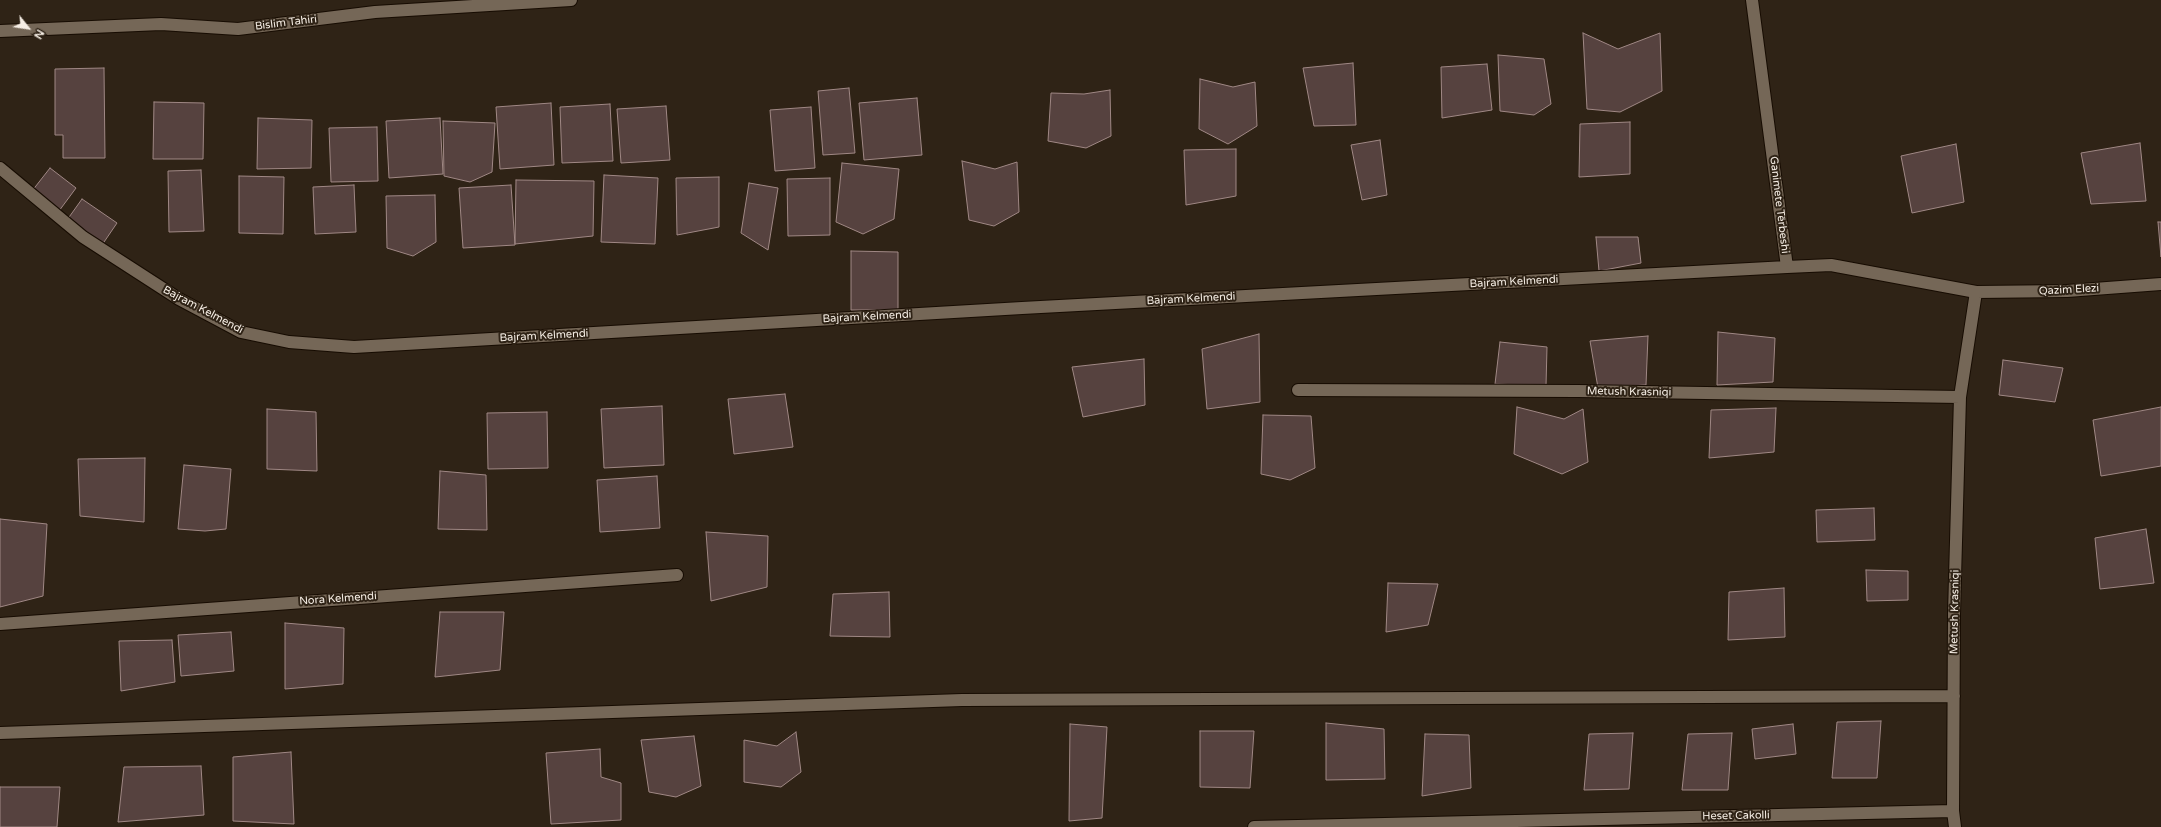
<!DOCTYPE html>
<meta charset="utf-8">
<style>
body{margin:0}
#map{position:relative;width:2161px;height:827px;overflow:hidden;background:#2f2316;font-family:"Varela Round",sans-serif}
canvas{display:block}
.north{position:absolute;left:8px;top:8px;width:40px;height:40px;-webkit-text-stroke:3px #2f2316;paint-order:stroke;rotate:120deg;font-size:11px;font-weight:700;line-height:16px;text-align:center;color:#f5ede4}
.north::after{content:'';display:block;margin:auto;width:14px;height:18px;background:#f5ede4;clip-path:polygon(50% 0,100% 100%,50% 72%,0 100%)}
</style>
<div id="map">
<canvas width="2161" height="827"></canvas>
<div class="north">N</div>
</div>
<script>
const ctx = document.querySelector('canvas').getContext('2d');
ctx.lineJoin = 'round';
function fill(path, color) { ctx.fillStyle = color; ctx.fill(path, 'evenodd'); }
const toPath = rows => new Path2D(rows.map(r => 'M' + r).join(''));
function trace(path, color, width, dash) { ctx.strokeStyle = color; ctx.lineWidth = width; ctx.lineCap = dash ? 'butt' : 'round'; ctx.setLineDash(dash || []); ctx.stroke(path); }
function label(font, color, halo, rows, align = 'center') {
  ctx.font = font + ' "Varela Round",sans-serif'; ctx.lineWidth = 4; ctx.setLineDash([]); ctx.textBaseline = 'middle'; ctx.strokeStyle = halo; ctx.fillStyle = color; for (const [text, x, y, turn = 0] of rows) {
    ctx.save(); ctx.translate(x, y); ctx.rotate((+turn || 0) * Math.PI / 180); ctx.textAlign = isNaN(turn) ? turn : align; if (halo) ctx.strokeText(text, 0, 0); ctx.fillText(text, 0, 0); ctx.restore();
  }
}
const building = toPath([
 [1583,33,1618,49,1660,33,1662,91,1620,112,1587,109,1583,33],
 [1498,55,1544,59,1551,104,1534,115,1500,111,1498,55],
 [1353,63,1356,125,1314,126,1303,68,1353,63],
 [1487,64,1492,110,1442,118,1441,67,1487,64],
 [104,68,105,158,63,158,63,135,55,135,55,69,104,68],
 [1200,79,1233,87,1255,82,1257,126,1228,144,1199,129,1200,79],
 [849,88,855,153,823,155,818,91,849,88],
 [1110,90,1111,136,1086,148,1048,141,1051,93,1084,94,1110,90],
 [917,98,922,155,864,160,859,103,917,98],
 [154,102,204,103,203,159,153,159,154,102],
 [551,103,554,165,500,169,496,107,551,103],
 [610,104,613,161,562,163,560,107,610,104],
 [666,106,670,160,621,163,617,109,666,106],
 [811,107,815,168,775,171,770,110,811,107],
 [258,118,312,120,311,168,257,169,258,118],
 [440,118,443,174,389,178,386,121,440,118],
 [443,121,495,123,492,172,470,182,444,176,443,121],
 [1630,122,1630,174,1579,177,1580,124,1630,122],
 [377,127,378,181,331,182,329,128,377,127],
 [1380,140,1387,195,1362,200,1351,145,1380,140],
 [2140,143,2146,201,2091,204,2081,153,2140,143],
 [1956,144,1964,202,1912,213,1901,156,1956,144],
 [1236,149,1236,196,1186,205,1184,150,1236,149],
 [962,161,995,169,1017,162,1019,212,994,226,969,220,962,161],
 [842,163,899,169,894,219,863,234,836,222,842,163],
 [50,168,76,188,59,211,32,191,50,168],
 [201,170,204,231,169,232,168,171,201,170],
 [604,175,658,178,655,244,601,242,604,175],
 [239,176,284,177,283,234,239,233,239,176],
 [719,177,719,227,677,235,676,178,719,177],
 [830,178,830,235,788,236,787,179,830,178],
 [516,180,594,181,593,236,515,244,516,180],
 [749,183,778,188,768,250,741,233,749,183],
 [354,185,356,232,315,234,313,187,354,185],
 [511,185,515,245,463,248,459,188,511,185],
 [435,195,436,242,413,256,387,248,386,196,435,195],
 [82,199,117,223,102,245,67,220,82,199],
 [2158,222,2161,222,2161,257,2158,222],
 [1596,237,1638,237,1641,263,1599,271,1596,237],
 [851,251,898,252,898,310,851,310,851,251],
 [1718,332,1775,338,1773,382,1717,385,1718,332],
 [1259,334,1260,402,1207,409,1202,349,1259,334],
 [1648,336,1646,385,1598,388,1590,341,1648,336],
 [1500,342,1547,347,1546,386,1495,384,1500,342],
 [1144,359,1145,405,1083,417,1072,367,1144,359],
 [2003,360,2063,368,2055,402,1999,395,2003,360],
 [785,394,793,447,734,454,728,399,785,394],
 [662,406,664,465,604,468,601,409,662,406],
 [1517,407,1564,419,1583,409,1588,462,1562,474,1514,454,1517,407],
 [2161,407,2161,466,2101,476,2093,420,2161,407],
 [1776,408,1774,452,1709,458,1711,410,1776,408],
 [267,409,316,412,317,471,267,469,267,409],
 [547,412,548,468,488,469,487,413,547,412],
 [1263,415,1311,416,1315,468,1290,480,1261,474,1263,415],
 [145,458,144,522,80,516,78,459,145,458],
 [184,465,231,469,226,529,205,531,178,529,184,465],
 [440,471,486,475,487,530,438,529,440,471],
 [657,476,660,528,600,532,597,480,657,476],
 [1874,508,1875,540,1817,542,1816,510,1874,508],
 [0,519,47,524,43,596,0,607,0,519],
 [2146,529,2154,583,2100,589,2095,538,2146,529],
 [706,532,768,536,767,587,711,601,706,532],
 [1866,570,1908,571,1908,600,1867,601,1866,570],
 [1388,583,1438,584,1428,625,1386,632,1388,583],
 [1784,588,1785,637,1728,640,1729,592,1784,588],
 [889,592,890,637,830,636,833,594,889,592],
 [440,612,504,612,500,670,435,677,440,612],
 [285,623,344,628,343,684,285,689,285,623],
 [231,632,234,671,181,676,178,635,231,632],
 [172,640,175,682,121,691,119,641,172,640],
 [1881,721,1877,778,1832,778,1837,722,1881,721],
 [1326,723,1384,729,1385,779,1326,780,1326,723],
 [1070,724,1107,727,1102,818,1069,821,1070,724],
 [1793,724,1796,754,1755,759,1752,729,1793,724],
 [1200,731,1254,731,1250,788,1200,787,1200,731],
 [796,732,801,772,781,787,744,782,744,740,777,746,796,732],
 [1633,733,1629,789,1584,790,1589,734,1633,733],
 [1732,733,1728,790,1682,790,1688,734,1732,733],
 [1425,734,1469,735,1471,788,1422,796,1425,734],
 [694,736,701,786,676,797,649,792,641,740,694,736],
 [600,749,601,777,621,783,621,820,551,824,546,753,600,749],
 [291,752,294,824,233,821,233,757,291,752],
 [201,766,204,815,118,822,124,767,201,766],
 [0,787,60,787,57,827,0,827,0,787]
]);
fill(building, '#56423f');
trace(building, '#a08885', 1);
const minor = toPath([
 [1752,0,1787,267,1831,265,1976,292,2067,291,2161,284],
 [0,31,161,24,238,29,375,12,571,0],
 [0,168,83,237,179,299,241,332,289,342,354,347,1022,308,1787,267],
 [1298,390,1578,391,1960,397],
 [0,624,677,575],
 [0,733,962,700,1954,696],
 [1254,827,1953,811],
 [1955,827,1953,811,1954,614,1960,397,1976,292]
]);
trace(minor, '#170c02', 14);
trace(minor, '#756757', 12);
label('11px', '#f5ede4', '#2f2316', [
 ["Bislim Tahiri",286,23,-7],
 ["Ganimete Tërbeshi",1779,205,83],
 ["Bajram Kelmendi",1514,282,-3],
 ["Qazim Elezi",2069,290,-3],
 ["Bajram Kelmendi",1191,299,-3],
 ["Bajram Kelmendi",203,310,28],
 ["Bajram Kelmendi",867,317,-3],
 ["Bajram Kelmendi",544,336,-3],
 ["Metush Krasniqi",1629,392,1],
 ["Nora Kelmendi",338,599,-4],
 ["Metush Krasniqi",1955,612,-89],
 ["Heset Cakolli",1736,816,-1]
]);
</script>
